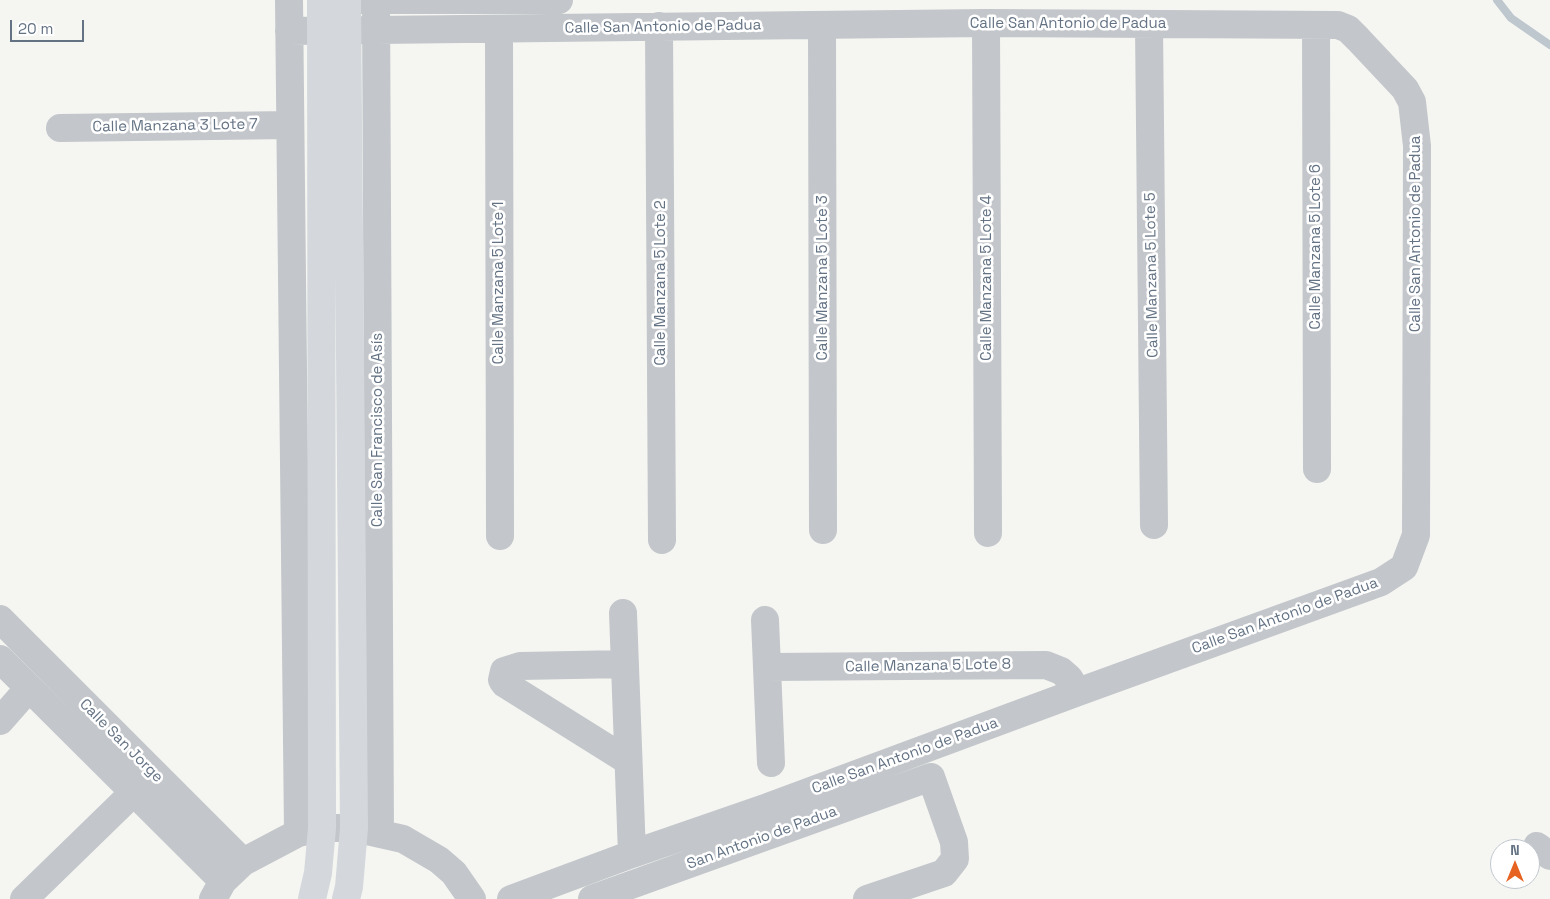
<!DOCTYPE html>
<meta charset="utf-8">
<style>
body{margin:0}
#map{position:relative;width:1550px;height:899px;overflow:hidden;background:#f5f6f2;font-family:"Space Grotesk",sans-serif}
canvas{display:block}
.north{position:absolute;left:1490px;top:839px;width:50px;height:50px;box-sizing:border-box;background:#fff;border:1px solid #c1c7ce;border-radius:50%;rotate:0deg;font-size:14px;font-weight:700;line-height:20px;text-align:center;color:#647384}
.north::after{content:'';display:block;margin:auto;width:18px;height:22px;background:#e66321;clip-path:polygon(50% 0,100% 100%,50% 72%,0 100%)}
.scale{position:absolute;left:10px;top:20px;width:74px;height:22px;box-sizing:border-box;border:2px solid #647384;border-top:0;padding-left:6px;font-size:15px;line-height:18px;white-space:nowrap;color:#647384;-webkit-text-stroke:4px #fff;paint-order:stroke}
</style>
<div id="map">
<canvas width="1550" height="899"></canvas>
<div class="north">N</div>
<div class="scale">20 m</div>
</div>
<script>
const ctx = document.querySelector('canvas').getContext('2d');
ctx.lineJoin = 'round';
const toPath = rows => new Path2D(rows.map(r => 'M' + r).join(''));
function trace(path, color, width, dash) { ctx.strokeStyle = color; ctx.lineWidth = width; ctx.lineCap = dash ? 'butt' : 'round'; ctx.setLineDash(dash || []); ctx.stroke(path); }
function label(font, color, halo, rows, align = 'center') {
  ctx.font = font + ' "Space Grotesk",sans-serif'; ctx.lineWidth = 5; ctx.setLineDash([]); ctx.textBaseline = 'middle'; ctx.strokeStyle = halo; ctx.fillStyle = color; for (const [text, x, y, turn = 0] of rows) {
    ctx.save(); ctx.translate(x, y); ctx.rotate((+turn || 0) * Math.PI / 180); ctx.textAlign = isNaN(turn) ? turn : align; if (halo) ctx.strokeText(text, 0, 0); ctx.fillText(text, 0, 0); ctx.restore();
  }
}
trace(toPath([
 [1497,0,1511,18,1550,45]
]), '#bec7ce', 8);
trace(toPath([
 [289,0,298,833],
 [358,0,559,0],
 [376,0,380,833],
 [986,23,988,533],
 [822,25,823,530],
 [1149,25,1154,525],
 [1316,25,1317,469],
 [659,26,662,540],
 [499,29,500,536],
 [289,31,986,23,1338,25,1348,29,1358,39,1405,89,1412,102,1417,146,1416,535,1404,567,1381,582,1078,692,768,807,632,854,511,899],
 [60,128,290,125],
 [623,613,632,854],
 [0,619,243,862],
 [765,620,771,763],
 [0,659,223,881],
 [625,664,520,666,504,671,502,680,505,684,628,761],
 [767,667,1046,665,1061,671,1069,678,1078,692],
 [0,721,29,688],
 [1537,846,1550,856],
 [24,899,134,792],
 [213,899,223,881,243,862,298,833,322,828,354,828,403,839,439,860,454,873,472,899],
 [592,899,931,777,954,842,955,859,944,873,867,899]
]), '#c3c6ca', 28);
trace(toPath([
 [312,899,318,873,322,828,321,0],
 [346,899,349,887,354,828,347,0]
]), '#d4d8dc', 28);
label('15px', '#647384', '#fff', [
 ["Calle San Antonio de Padua",1068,24],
 ["Calle San Antonio de Padua",663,27,-1],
 ["Calle Manzana 3 Lote 7",175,126,-1],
 ["Calle San Antonio de Padua",1416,234,-90],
 ["Calle Manzana 5 Lote 6",1316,247,-90],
 ["Calle Manzana 5 Lote 5",1152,275,-91],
 ["Calle Manzana 5 Lote 3",823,278,-90],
 ["Calle Manzana 5 Lote 4",987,278,-90],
 ["Calle Manzana 5 Lote 1",499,283,-90],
 ["Calle Manzana 5 Lote 2",661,283,-90],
 ["Calle San Francisco de Asís",378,430,-90],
 ["Calle San Antonio de Padua",1285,616,-20],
 ["Calle Manzana 5 Lote 8",928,666,-1],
 ["Calle San Jorge",121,741,45],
 ["Calle San Antonio de Padua",905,756,-20],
 ["San Antonio de Padua",762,838,-20]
]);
</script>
